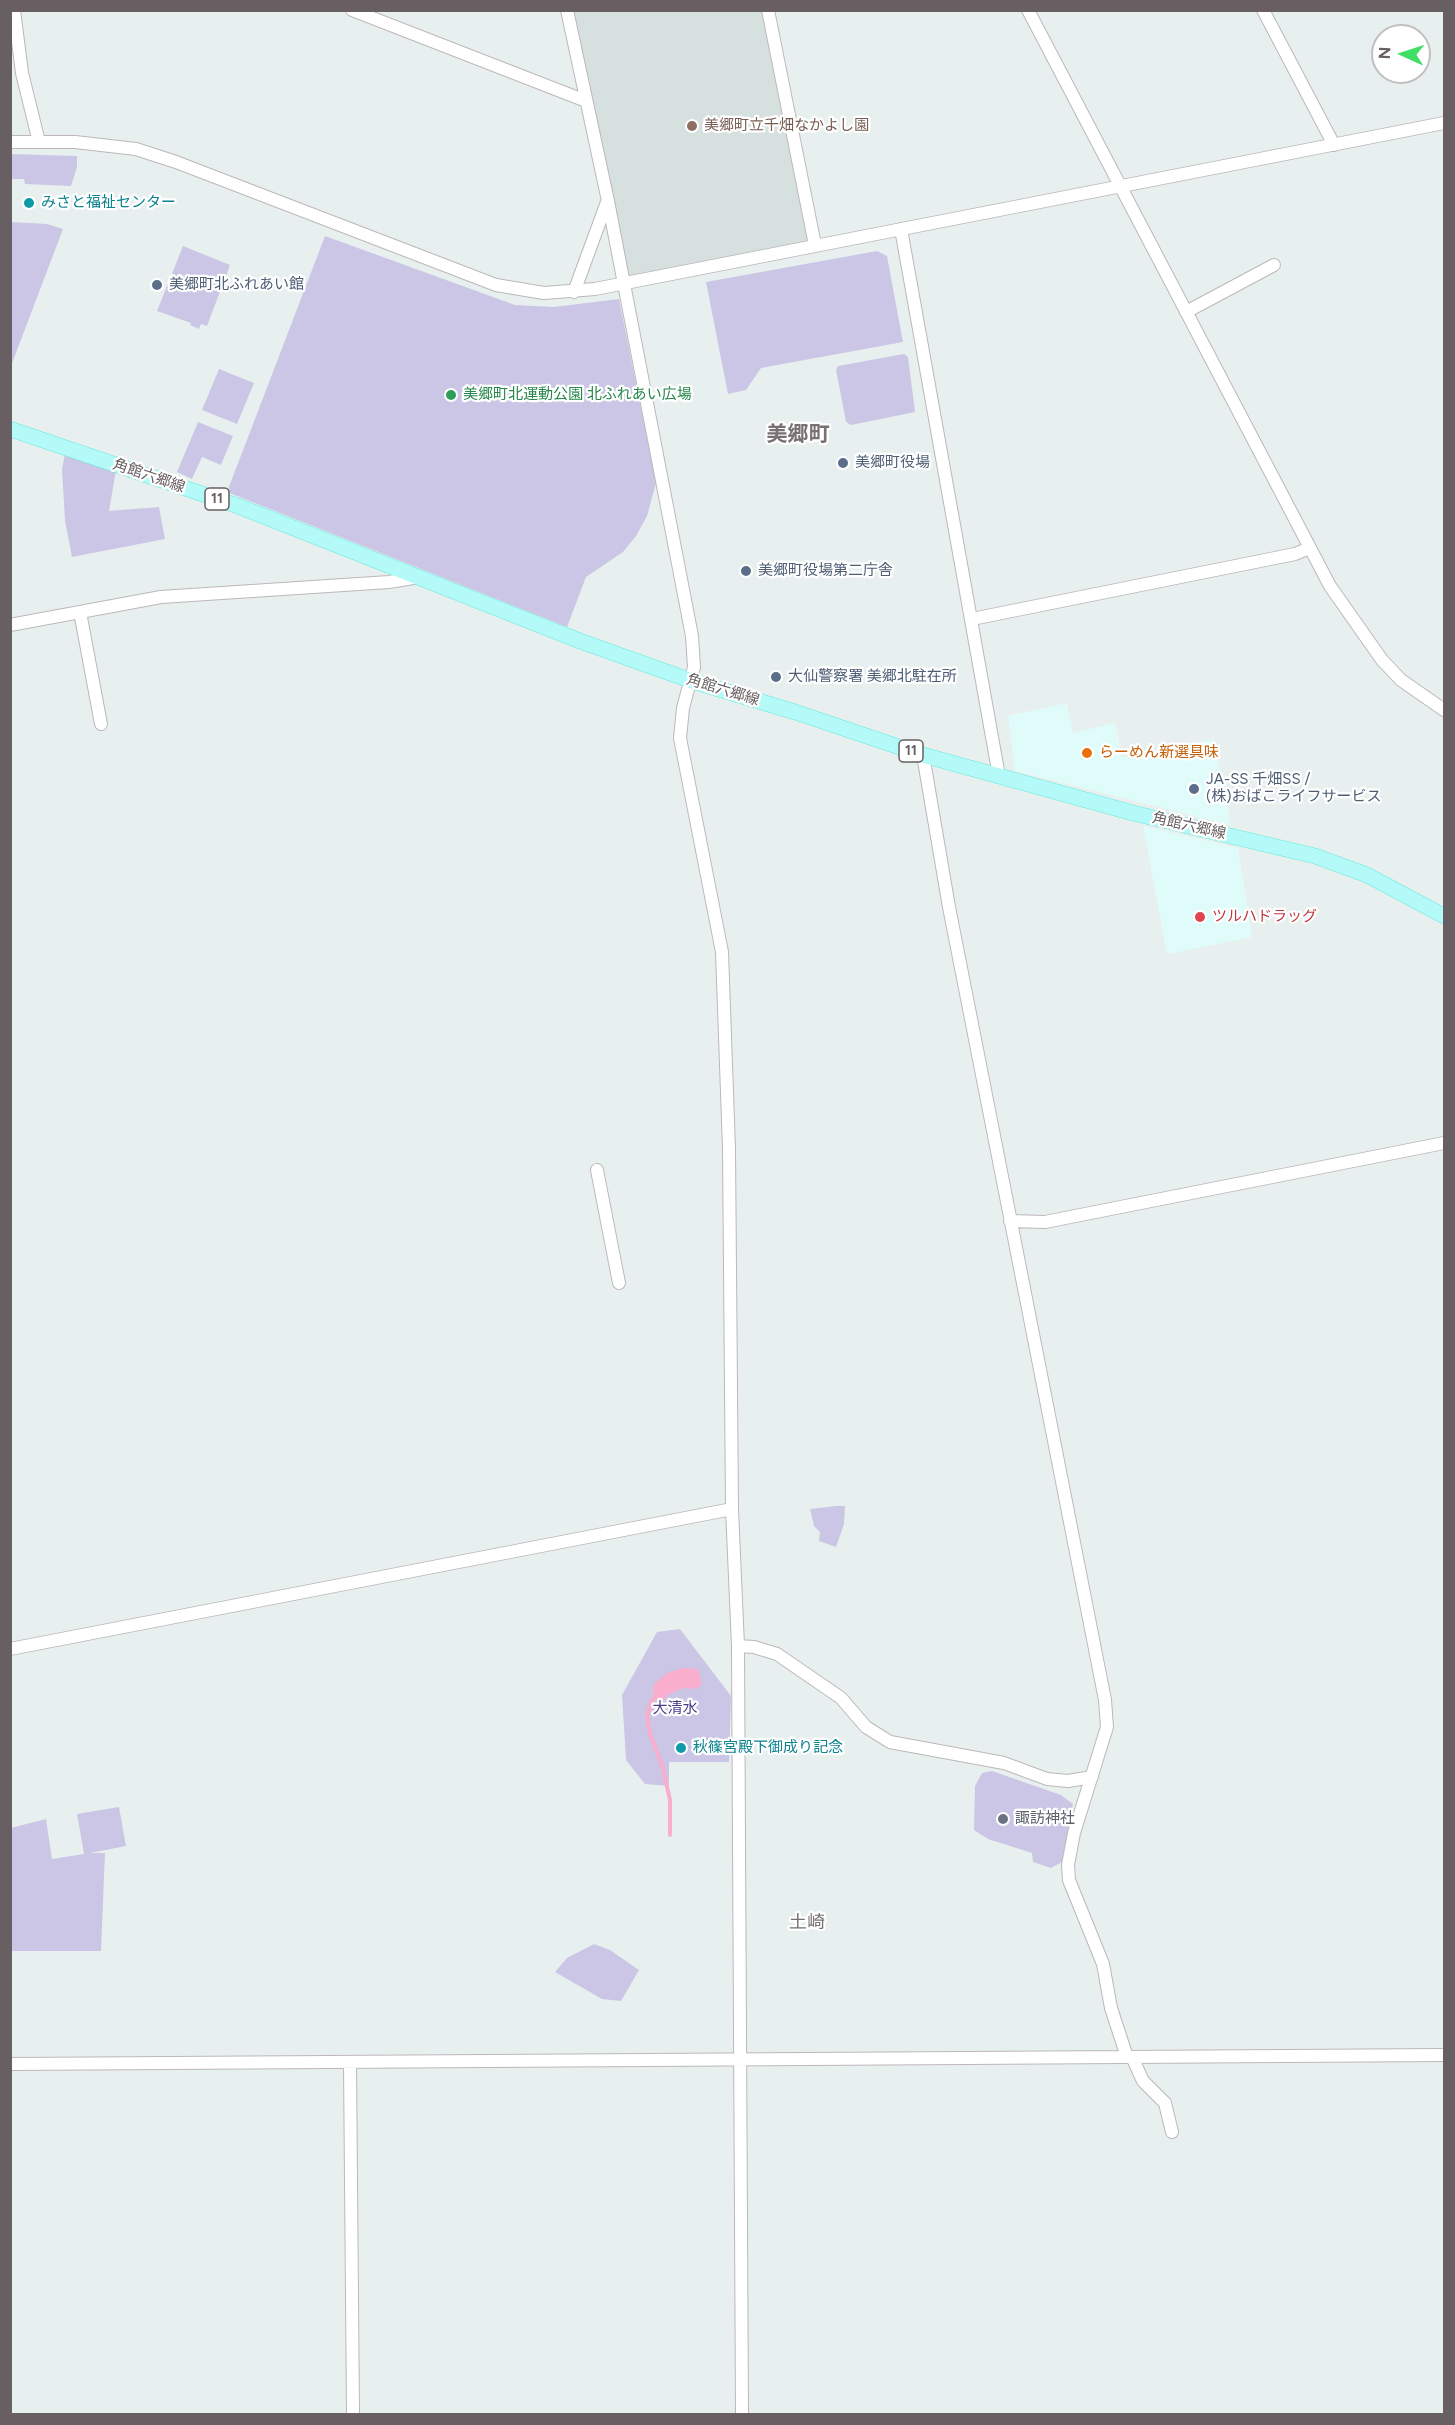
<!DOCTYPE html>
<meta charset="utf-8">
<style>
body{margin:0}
#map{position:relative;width:1455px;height:2425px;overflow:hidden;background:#e8f0ef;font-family:Figtree,sans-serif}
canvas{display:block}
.frame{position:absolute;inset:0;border:12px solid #675f61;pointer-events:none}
.north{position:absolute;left:1371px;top:24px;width:60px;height:60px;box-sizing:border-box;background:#fff;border:2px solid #c2bfc0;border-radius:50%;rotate:273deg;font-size:16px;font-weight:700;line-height:24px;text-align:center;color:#675f61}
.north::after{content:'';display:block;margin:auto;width:21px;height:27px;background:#3fde65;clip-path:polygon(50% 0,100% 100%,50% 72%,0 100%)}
</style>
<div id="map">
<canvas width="1455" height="2425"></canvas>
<div class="frame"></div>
<div class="north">N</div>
</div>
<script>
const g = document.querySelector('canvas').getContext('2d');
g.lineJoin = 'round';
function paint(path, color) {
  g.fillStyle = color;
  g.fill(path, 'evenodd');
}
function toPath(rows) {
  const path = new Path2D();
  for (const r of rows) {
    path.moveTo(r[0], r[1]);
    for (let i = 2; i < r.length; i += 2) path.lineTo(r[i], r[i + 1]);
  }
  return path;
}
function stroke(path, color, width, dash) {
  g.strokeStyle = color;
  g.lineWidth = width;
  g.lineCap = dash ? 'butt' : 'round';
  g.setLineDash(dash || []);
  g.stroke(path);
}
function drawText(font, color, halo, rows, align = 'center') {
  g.font = font + ' Figtree,"Noto Sans JP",sans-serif';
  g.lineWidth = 4.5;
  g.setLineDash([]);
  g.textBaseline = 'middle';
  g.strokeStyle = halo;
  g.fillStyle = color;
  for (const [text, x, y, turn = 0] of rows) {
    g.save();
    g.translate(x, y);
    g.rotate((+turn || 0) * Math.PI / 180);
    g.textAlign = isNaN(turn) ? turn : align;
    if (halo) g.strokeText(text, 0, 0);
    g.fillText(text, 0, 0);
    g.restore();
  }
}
paint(toPath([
 [1067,703,1073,733,1115,723,1122,758,1214,739,1231,825,1015,771,1008,716],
 [1143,826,1238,848,1252,937,1167,954]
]), '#e0fcfa');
paint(toPath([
 [574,11,766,11,810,241,625,278]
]), '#d6e0df');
paint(toPath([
 [11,154,77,156,77,167,71,186,25,184,24,179,11,179],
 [11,222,47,224,63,229,11,366],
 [325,236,515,305,554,307,619,299,656,483,647,516,636,536,623,552,586,577,567,627,227,492],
 [183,246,230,265,207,326,201,324,199,329,190,325,191,323,157,311],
 [877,251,887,256,903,342,761,368,746,390,728,394,706,282],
 [904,354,908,357,915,412,851,425,846,422,836,370,838,366],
 [219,369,254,383,237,424,202,410],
 [198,422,233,436,221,465,202,457,192,479,177,472],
 [65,454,116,470,109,511,159,507,165,539,72,557,65,521,62,469],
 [836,1506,845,1506,844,1524,836,1547,819,1541,820,1532,814,1526,810,1509],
 [680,1629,731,1696,729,1762,669,1762,669,1786,645,1784,626,1760,622,1695,657,1632],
 [992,1771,1061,1795,1073,1804,1062,1862,1051,1868,1033,1862,1032,1853,988,1839,974,1830,975,1786,982,1773],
 [119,1807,126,1846,90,1853,105,1853,101,1951,11,1951,11,1828,46,1819,52,1859,84,1854,77,1814],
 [594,1944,610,1950,639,1970,621,2001,602,1999,555,1972,567,1958]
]), '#cbc6e5');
paint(toPath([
 [683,1668,698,1669,702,1684,696,1689,683,1688,668,1695,663,1701,652,1700,654,1684,667,1673]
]), '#f9aecd');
stroke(toPath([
 [652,1700,647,1715,650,1734,662,1765,670,1800,670,1835]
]), '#f9aecd', 4);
const minor = toPath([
 [14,10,22,73,39,142],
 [352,10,586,101],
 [567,10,608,201,692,636,694,667,683,708,680,738,722,952,729,1149,732,1509,738,1646,742,2414],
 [768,10,815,245],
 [1028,10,1330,586,1382,660,1401,680,1444,710],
 [1263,10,1334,145],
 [10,142,75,142,136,149,176,162,496,285,544,293,595,289,1444,123],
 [901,229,999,776],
 [574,292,607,202],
 [1186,312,1274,265],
 [80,612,101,724],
 [972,619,1295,554,1310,548],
 [10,625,161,597,389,582,419,577],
 [923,755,949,907,1105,1700,1107,1727,1074,1833,1068,1865,1069,1880,1103,1964,1111,2008,1127,2057],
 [597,1170,619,1283],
 [1010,1221,1045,1222,1444,1143],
 [738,1646,754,1647,777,1654,841,1698,866,1727,890,1742,1004,1763,1047,1779,1068,1781,1092,1777],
 [10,1649,732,1509],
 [1132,2057,1143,2081,1165,2103,1172,2132],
 [350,2062,353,2414],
 [10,2064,1444,2055]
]);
const major = toPath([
 [10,429,238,506,580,641,692,681,795,712,923,755,1133,813,1315,856,1367,875,1444,916]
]);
stroke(minor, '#bdb7b8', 14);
stroke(major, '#68e8d8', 16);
stroke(minor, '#fff', 12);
stroke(major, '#b3faf9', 15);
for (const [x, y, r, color] of [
 [692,126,6,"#8d6e63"],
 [29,203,6,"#0f9aa8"],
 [157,285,6,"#5c6f8a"],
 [451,395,6,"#2e9e5b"],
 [843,463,6,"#5c6f8a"],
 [746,571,6,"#5c6f8a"],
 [776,677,6,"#5c6f8a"],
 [1087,753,6,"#e8710a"],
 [1194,789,6,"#5c6f8a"],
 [1200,917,6,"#e0444e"],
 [681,1748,6,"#0f9aa8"],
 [1003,1819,6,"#6b7280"]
]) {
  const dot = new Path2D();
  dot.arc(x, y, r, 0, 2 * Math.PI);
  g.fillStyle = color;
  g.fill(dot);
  stroke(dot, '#fff', 2);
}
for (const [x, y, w] of [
 [217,499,24],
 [911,751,24]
]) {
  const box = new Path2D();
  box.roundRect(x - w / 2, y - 11, w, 22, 4.5);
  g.fillStyle = '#fff';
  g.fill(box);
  stroke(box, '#675f61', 1.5);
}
drawText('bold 14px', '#675f61', null, [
 ["11",217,499],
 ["11",911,751]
]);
drawText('15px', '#785e54', '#fff', [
 ["美郷町立千畑なかよし園",704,126]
], 'left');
drawText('15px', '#0d838f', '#fff', [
 ["みさと福祉センター",41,203],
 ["秋篠宮殿下御成り記念",693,1748]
], 'left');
drawText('15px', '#4e5e75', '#fff', [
 ["美郷町北ふれあい館",169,285],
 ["美郷町役場",855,463],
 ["美郷町役場第二庁舎",758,571],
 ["大仙警察署 美郷北駐在所",788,677],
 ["JA-SS 千畑SS /",1206,780],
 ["(株)おばこライフサービス",1206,797]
], 'left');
drawText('15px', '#27864d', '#fff', [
 ["美郷町北運動公園 北ふれあい広場",463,395]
], 'left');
drawText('15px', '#675f61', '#fff', [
 ["角館六郷線",149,476,19],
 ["角館六郷線",723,690,17],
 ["角館六郷線",1189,826,13]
]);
drawText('15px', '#c56008', '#fff', [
 ["らーめん新選具味",1099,753]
], 'left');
drawText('15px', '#be3a42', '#fff', [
 ["ツルハドラッグ",1212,917]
], 'left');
drawText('15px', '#4c3d87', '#fff', [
 ["大清水",675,1709]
]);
drawText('15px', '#5b616d', '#fff', [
 ["諏訪神社",1015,1819]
], 'left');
drawText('18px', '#787073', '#fff', [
 ["土崎",807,1923]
]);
drawText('bold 21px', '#787073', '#fff', [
 ["美郷町",798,435]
]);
</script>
